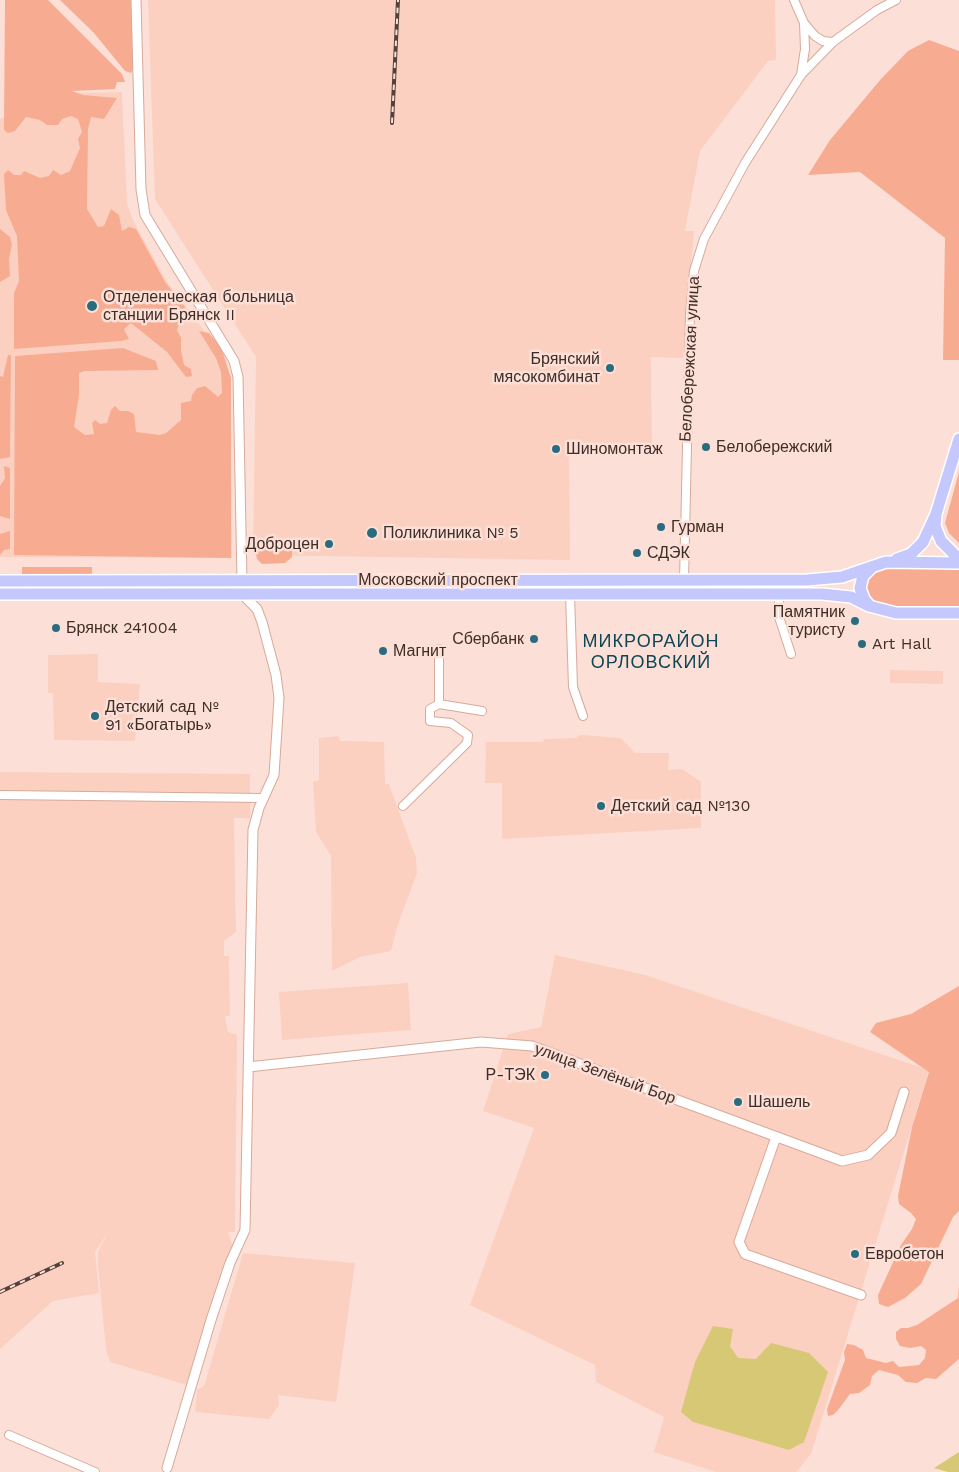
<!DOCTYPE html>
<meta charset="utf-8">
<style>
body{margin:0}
canvas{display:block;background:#fcdfd6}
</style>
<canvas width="959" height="1472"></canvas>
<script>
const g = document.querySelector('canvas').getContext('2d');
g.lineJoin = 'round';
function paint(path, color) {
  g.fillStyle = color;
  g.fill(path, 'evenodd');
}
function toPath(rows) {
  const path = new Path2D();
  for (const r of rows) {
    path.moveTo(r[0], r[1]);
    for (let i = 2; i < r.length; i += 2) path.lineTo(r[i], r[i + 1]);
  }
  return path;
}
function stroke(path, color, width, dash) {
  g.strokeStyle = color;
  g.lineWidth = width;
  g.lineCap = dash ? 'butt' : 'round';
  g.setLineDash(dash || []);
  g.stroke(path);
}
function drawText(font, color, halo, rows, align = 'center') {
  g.font = font + ' "Work Sans",sans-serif';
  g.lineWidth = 5;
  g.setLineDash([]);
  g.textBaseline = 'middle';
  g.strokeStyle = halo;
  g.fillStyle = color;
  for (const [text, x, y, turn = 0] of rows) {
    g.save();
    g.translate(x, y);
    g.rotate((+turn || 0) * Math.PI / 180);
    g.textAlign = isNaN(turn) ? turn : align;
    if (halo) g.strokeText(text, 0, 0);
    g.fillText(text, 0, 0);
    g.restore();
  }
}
paint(toPath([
 [148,0,775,0,776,60,768,61,700,151,685,231,694,231,683,358,651,357,652,448,569,448,570,560,253,555,256,357,155,199],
 [122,92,127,204,134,222,167,282,203,329,224,369,230,392,232,558,0,557,0,119,78,93],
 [98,654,98,682,140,684,135,741,54,740,53,693,48,693,48,655],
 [890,670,943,671,943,684,890,683],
 [581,735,621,738,635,753,669,753,668,770,682,769,701,782,701,828,502,839,502,783,485,783,486,742,543,742,544,739,574,738],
 [339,736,340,741,384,742,385,784,389,784,416,858,417,873,397,927,391,951,360,957,332,971,331,856,316,832,313,782,319,780,319,738],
 [0,772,250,774,250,818,234,818,236,932,224,941,224,956,229,956,230,1016,225,1016,228,1032,237,1035,235,1232,228,1232,234,1250,187,1385,110,1362,106,1350,98,1265,98,1252,108,1232,95,1252,99,1293,53,1301,0,1349],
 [555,955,645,975,929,1070,811,1454,796,1472,716,1472,654,1452,664,1417,596,1382,595,1365,470,1305,534,1128,483,1111,508,1034,541,1027],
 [408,983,411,1030,282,1040,279,992],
 [243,1253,355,1263,336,1402,278,1395,279,1405,269,1419,195,1412,197,1390,204,1386]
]), '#fbd0c1');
paint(toPath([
 [5,0,48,0,122,74,125,82,117,82,115,89,72,91,83,95,117,98,104,119,91,117,88,129,87,209,98,227,104,226,111,209,119,215,122,231,129,227,136,229,165,282,185,307,177,330,181,338,181,350,184,365,191,369,192,376,186,377,167,352,131,323,124,329,129,339,121,341,14,349,14,293,19,281,17,236,6,210,4,174,8,170,14,175,21,175,24,171,40,178,49,176,53,170,61,175,70,171,80,148,78,139,82,132,78,119,71,116,62,119,58,125,47,125,40,120,26,117,15,131,8,133,4,130],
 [60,0,133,0,134,68,131,73,125,71,94,33],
 [929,40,959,51,959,360,943,360,945,238,860,172,808,175,830,140,881,79,908,51],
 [0,229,10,237,12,245,9,259,10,276,0,282],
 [199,331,209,333,221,347,231,378,231,558,14,555,15,356,123,348,156,361,158,370,85,371,79,373,79,395,74,427,85,435,94,434,92,423,95,420,100,424,107,423,111,410,115,406,120,411,128,411,134,414,136,432,160,435,166,433,181,420,181,403,191,401,192,395,197,388,205,386,218,397,222,393,221,372,216,358],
 [8,355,11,355,10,457,0,459,0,376,3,377],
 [4,466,10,468,10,519,0,516,0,486,5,478],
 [959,472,959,543,949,533,945,523],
 [10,531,10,549,4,550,0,555,0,534],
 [255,548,292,548,292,557,285,563,262,564,257,559],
 [22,567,92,567,92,574,22,574],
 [959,568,959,606,885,607,873,602,866,591,868,579,871,574,881,569],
 [959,986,959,1211,953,1217,921,1284,905,1298,888,1307,879,1304,878,1295,901,1245,912,1229,916,1219,911,1213,899,1204,898,1196,912,1127,929,1072,870,1032,876,1023,911,1014],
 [959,1286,959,1359,936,1379,926,1378,917,1383,906,1382,898,1375,879,1370,872,1376,870,1385,859,1393,850,1394,838,1410,833,1415,828,1416,827,1409,845,1360,844,1352,847,1344,854,1345,863,1350,866,1358,886,1363,893,1361,899,1367,919,1365,925,1358,926,1350,921,1346,910,1348,900,1346,896,1339,896,1332,901,1328,908,1328,917,1325,958,1298]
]), '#f7ac92');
paint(toPath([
 [713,1326,733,1329,730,1346,738,1358,756,1359,771,1343,809,1353,828,1372,804,1442,789,1450,693,1422,681,1412,695,1362],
 [959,1452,959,1472,948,1472,934,1468]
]), '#d6c874');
const minor = toPath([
 [794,0,804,23,805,49,801,75],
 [804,23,815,36,823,41,833,42],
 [684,580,690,313,694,271,704,239,745,163,801,75,833,42,877,10,896,0],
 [570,594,573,687,583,716],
 [779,594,779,617,791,654],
 [439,649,439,704,482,711],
 [0,795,264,798],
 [403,806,467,743,468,735,451,723,430,721,430,709,439,704],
 [9,1435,95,1472]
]);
const tertiary = toPath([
 [136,0,141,189,145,215,234,361,238,377,242,580],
 [248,1067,481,1042,532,1046,842,1161,868,1155,891,1133,904,1092],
 [776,1137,739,1242,745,1254,861,1295],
 [167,1468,211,1320,230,1263,245,1230,253,830,259,808,274,775,279,698,276,675,262,622,257,609,243,595]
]);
const primary = toPath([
 [936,515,935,526,941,541,959,559],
 [897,559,911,554,923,542,936,514,959,439],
 [0,581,807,580,842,577,886,562,959,563],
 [0,594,822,594,851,597,869,606,896,613,959,613],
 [869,605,864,599,860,588,863,576,871,568]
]);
stroke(minor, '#d7aa9a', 10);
stroke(tertiary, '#d7aa9a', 11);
stroke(primary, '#fff', 14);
stroke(minor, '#fff', 8);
stroke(tertiary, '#fff', 9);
stroke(primary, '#c5c8fd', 11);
const rail = toPath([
 [392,123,398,0],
 [0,1292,62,1263]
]);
stroke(rail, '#53413a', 4);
stroke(rail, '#fcdfd6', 2, [5.5]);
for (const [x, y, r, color] of [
 [92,306,6,"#2a6c7f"],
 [610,368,5,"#2a6c7f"],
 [706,447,5,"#2a6c7f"],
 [556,449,5,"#2a6c7f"],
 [661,527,5,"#2a6c7f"],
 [372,533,6,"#2a6c7f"],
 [329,544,5,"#2a6c7f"],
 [637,553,5,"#2a6c7f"],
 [855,621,5,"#2a6c7f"],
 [56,628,5,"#2a6c7f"],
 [534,639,5,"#2a6c7f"],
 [862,644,5,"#2a6c7f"],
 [383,651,5,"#2a6c7f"],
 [95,716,5,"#2a6c7f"],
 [601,806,5,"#2a6c7f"],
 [545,1075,5,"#2a6c7f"],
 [738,1102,5,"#2a6c7f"],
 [855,1254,5,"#2a6c7f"]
]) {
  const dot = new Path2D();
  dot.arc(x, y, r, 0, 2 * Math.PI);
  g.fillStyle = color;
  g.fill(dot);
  stroke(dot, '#fcdfd6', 2);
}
drawText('16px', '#3e2d26', '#fcdfd6', [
 ["Отделенческая больница",103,297],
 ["станции Брянск II",103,315],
 ["Брянский",600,359,"right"],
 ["мясокомбинат",600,377,"right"],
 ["Белобережский",716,447],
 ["Шиномонтаж",566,449],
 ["Гурман",671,527],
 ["Поликлиника № 5",383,533],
 ["Доброцен",319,544,"right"],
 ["СДЭК",647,553],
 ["Памятник",845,612,"right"],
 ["туристу",845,630,"right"],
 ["Брянск 241004",66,628],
 ["Сбербанк",524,639,"right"],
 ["Art Hall",872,644],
 ["Магнит",393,651],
 ["Детский сад №",105,707],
 ["91 «Богатырь»",105,725],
 ["Детский сад №130",611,806],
 ["Р-ТЭК",535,1075,"right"],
 ["Шашель",748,1102],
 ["Евробетон",865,1254]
], 'left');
drawText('16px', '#3e2d26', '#fcdfd6', [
 ["Белобережская улица",690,359,-87],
 ["Московский проспект",438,580],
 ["улица Зелёный Бор",605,1074,20]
]);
g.letterSpacing = '1px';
drawText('18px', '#0f4655', '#fcdfd6', [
 ["МИКРОРАЙОН",651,642],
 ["ОРЛОВСКИЙ",651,663]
]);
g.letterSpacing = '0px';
</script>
